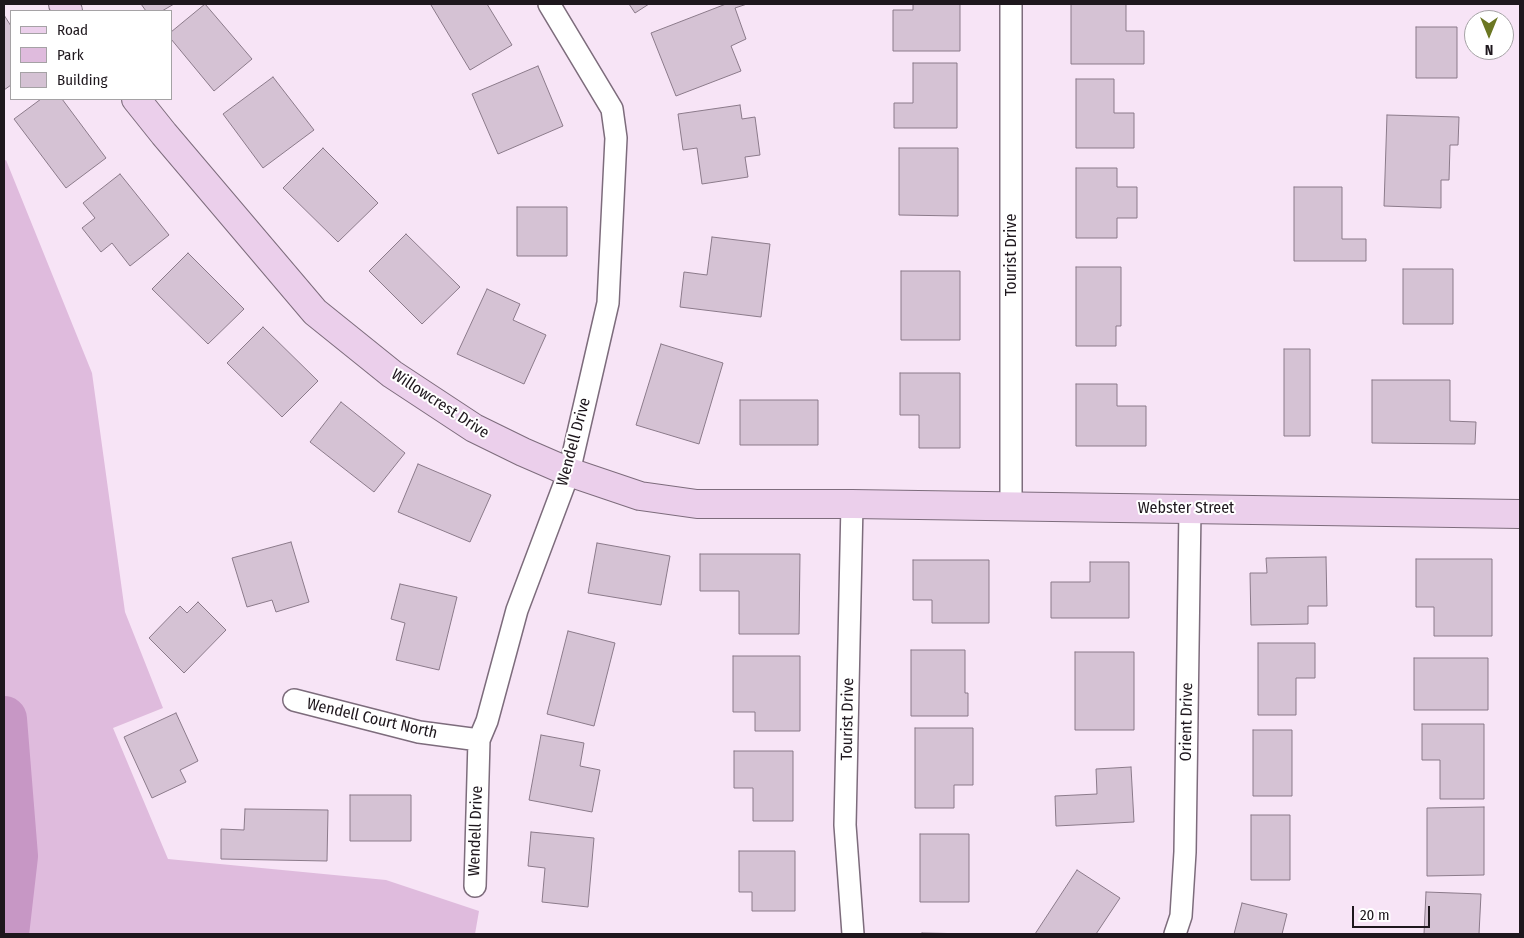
<!DOCTYPE html>
<style>
body{margin:0}
#map{position:relative;width:1524px;height:938px;overflow:hidden;background:#f7e4f6;font-family:"Fira Sans Condensed",sans-serif}
canvas{display:block}
.frame{position:absolute;inset:0;border:5px solid #1e171d;pointer-events:none}
.legend{position:absolute;left:10px;top:10px;width:162px;height:90px;box-sizing:border-box;background:#fff;border:1px solid #a5a2a5;margin:0;padding:6px 9px;list-style:none;font-size:15px;color:#1e171d}
.legend li{display:flex;align-items:center;gap:10px;height:25px}
.legend b{width:25px;border:1px solid #a5a2a5}
.north{position:absolute;left:1464px;top:10px;width:50px;height:50px;box-sizing:border-box;background:#fff;border:1px solid #a5a2a5;border-radius:50%;rotate:180deg;font-size:14px;font-weight:700;line-height:20px;text-align:center;color:#1e171d}
.north::after{content:'';display:block;margin:auto;width:18px;height:22px;background:#6b7723;clip-path:polygon(50% 0,100% 100%,50% 72%,0 100%)}
.scale{position:absolute;left:1352px;top:906px;width:78px;height:22px;box-sizing:border-box;border:2px solid #1e171d;border-top:0;padding-left:6px;font-size:15px;line-height:18px;white-space:nowrap;color:#1e171d;-webkit-text-stroke:4px #fff;paint-order:stroke}
</style>
<div id="map">
<canvas width="1524" height="938"></canvas>
<div class="frame"></div>
<ul class="legend">
<li><b style="height:6px;background:#ebcfeb"></b>Road</li>
<li><b style="height:14px;background:#dfbbdd"></b>Park</li>
<li><b style="height:14px;background:#d5c2d4"></b>Building</li>
</ul>
<div class="north">N</div>
<div class="scale">20 m</div>
</div>
<script>
const g = document.querySelector('canvas').getContext('2d');
g.lineJoin = 'round';
function paint(path, color) {
  g.fillStyle = color;
  g.fill(path, 'evenodd');
}
function toPath(rows) {
  const path = new Path2D();
  for (const r of rows) {
    path.moveTo(r[0], r[1]);
    for (let i = 2; i < r.length; i += 2) path.lineTo(r[i], r[i + 1]);
  }
  return path;
}
function stroke(path, color, width, dash) {
  g.strokeStyle = color;
  g.lineWidth = width;
  g.lineCap = dash ? 'butt' : 'round';
  g.setLineDash(dash || []);
  g.stroke(path);
}
function drawText(font, color, halo, rows, align = 'center') {
  g.font = font + ' "Fira Sans Condensed",sans-serif';
  g.lineWidth = 4;
  g.setLineDash([]);
  g.textBaseline = 'middle';
  g.strokeStyle = halo;
  g.fillStyle = color;
  for (const [text, x, y, turn = 0] of rows) {
    g.save();
    g.translate(x, y);
    g.rotate((+turn || 0) * Math.PI / 180);
    g.textAlign = isNaN(turn) ? turn : align;
    if (halo) g.strokeText(text, 0, 0);
    g.fillText(text, 0, 0);
    g.restore();
  }
}
paint(toPath([
 [6,160,92,373,125,612,163,708,113,728,168,859,386,880,479,911,475,934,4,934,4,161]
]), '#dfbbdd');
stroke(toPath([
 [4,862,15,856]
]), '#947193', 8);
stroke(toPath([
 [4,719,15,856,6,934]
]), '#c797c5', 46);
const building = toPath([
 [141,4,174,4,162,11,146,11,141,4],
 [205,4,252,59,214,91,171,39,171,32,205,4],
 [433,4,487,4,512,45,470,70,431,5,433,4],
 [629,4,649,4,635,13,629,4],
 [726,4,747,4,735,8,746,39,731,46,741,71,676,96,651,33,726,4],
 [913,4,960,4,960,51,893,51,893,10,913,10,913,4],
 [1071,4,1126,4,1126,31,1144,31,1144,64,1071,64,1071,4],
 [4,15,11,26,11,85,4,90,4,15],
 [1416,27,1457,27,1457,78,1416,78,1416,27],
 [913,63,957,63,957,128,894,128,894,103,913,103,913,63],
 [538,66,563,126,498,154,472,94,538,66],
 [273,77,314,130,263,168,223,114,273,77],
 [1076,79,1114,79,1114,113,1134,113,1134,148,1076,148,1076,79],
 [41,99,62,99,106,158,66,188,14,119,41,99],
 [740,105,742,119,755,117,760,155,745,157,748,177,702,184,697,148,683,150,678,114,740,105],
 [1387,115,1459,117,1458,145,1450,145,1449,180,1441,180,1441,208,1384,206,1387,115],
 [323,148,378,203,338,242,283,188,323,148],
 [899,148,958,148,958,216,899,215,899,148],
 [1076,168,1117,168,1117,187,1137,187,1137,218,1117,218,1117,238,1076,238,1076,168],
 [120,174,169,235,130,266,112,243,101,252,82,228,95,218,83,203,120,174],
 [1294,187,1342,187,1342,239,1366,239,1366,261,1294,261,1294,187],
 [517,207,567,207,567,256,517,256,517,207],
 [406,234,460,287,422,324,369,271,406,234],
 [712,237,770,244,761,317,680,307,684,272,707,275,712,237],
 [188,253,244,309,208,344,152,289,188,253],
 [1076,267,1121,267,1121,326,1116,326,1116,346,1076,346,1076,267],
 [1403,269,1453,269,1453,324,1403,324,1403,269],
 [901,271,960,271,960,340,901,340,901,271],
 [487,289,520,304,513,320,546,335,524,384,457,354,487,289],
 [263,327,318,381,282,417,227,363,263,327],
 [661,344,723,363,699,444,636,425,661,344],
 [1284,349,1310,349,1310,436,1284,436,1284,349],
 [900,373,960,373,960,448,919,448,919,415,900,415,900,373],
 [1372,380,1450,380,1450,421,1476,422,1475,444,1372,443,1372,380],
 [1076,384,1117,384,1117,406,1146,406,1146,446,1076,446,1076,384],
 [740,400,818,400,818,445,740,445,740,400],
 [341,402,405,453,374,492,310,442,341,402],
 [418,464,491,495,470,542,398,512,418,464],
 [291,542,309,602,276,612,272,600,247,607,232,558,291,542],
 [597,543,670,556,661,605,588,593,597,543],
 [700,554,800,554,799,634,739,634,739,591,700,591,700,554],
 [1326,557,1327,606,1308,606,1308,624,1251,625,1250,573,1267,573,1266,558,1326,557],
 [1416,559,1492,559,1492,636,1434,636,1434,607,1416,607,1416,559],
 [913,560,989,560,989,623,932,623,932,600,913,600,913,560],
 [1090,562,1129,562,1129,618,1051,618,1051,582,1090,582,1090,562],
 [400,584,457,597,439,670,396,660,405,623,391,619,400,584],
 [198,602,226,630,184,673,149,638,180,606,187,613,198,602],
 [568,631,615,643,594,726,547,714,568,631],
 [1258,643,1315,643,1315,678,1296,678,1296,715,1258,715,1258,643],
 [911,650,965,650,965,693,968,693,968,716,911,716,911,650],
 [1075,652,1134,652,1134,730,1075,730,1075,652],
 [733,656,800,656,800,731,755,731,755,712,733,712,733,656],
 [1414,658,1488,658,1488,710,1414,710,1414,658],
 [176,713,198,761,180,770,186,782,152,798,124,737,176,713],
 [1422,724,1484,724,1484,799,1440,799,1440,760,1422,760,1422,724],
 [915,728,973,728,973,785,954,785,954,808,915,808,915,728],
 [1253,730,1292,730,1292,796,1253,796,1253,730],
 [541,735,584,743,580,766,600,770,592,812,529,800,541,735],
 [734,751,793,751,793,821,753,821,753,788,734,788,734,751],
 [1131,767,1134,822,1056,826,1055,796,1097,794,1096,769,1131,767],
 [350,795,411,795,411,841,350,841,350,795],
 [1484,807,1484,875,1427,876,1427,808,1484,807],
 [245,809,328,810,327,861,221,859,221,829,244,830,245,809],
 [1251,815,1290,815,1290,880,1251,880,1251,815],
 [531,832,594,838,588,907,542,902,545,868,528,866,531,832],
 [920,834,969,834,969,902,920,902,920,834],
 [739,851,795,851,795,911,752,911,752,892,739,892,739,851],
 [1077,870,1120,898,1096,934,1035,934,1077,870],
 [1426,892,1481,894,1479,934,1424,934,1426,892],
 [1242,903,1287,914,1282,934,1234,934,1242,903],
 [922,933,973,934,922,934,922,933]
]);
paint(building, '#d5c2d4');
stroke(building, '#8b7a8a', 1);
const street = toPath([
 [852,504,845,825,853,934],
 [1011,507,1011,4],
 [294,700,419,732,479,740],
 [475,886,479,740,487,721,517,610,569,472,608,303,616,138,612,109,549,4],
 [1175,934,1181,916,1185,852,1190,509]
]);
const secondary = toPath([
 [63,4,68,11],
 [136,99,164,134,315,312,392,374,474,428,523,452,569,472,640,496,697,504,852,504,1520,514]
]);
stroke(street, '#7d6c7c', 24);
stroke(secondary, '#7d6c7c', 30);
stroke(street, '#fff', 21);
stroke(secondary, '#ebcfeb', 28);
drawText('16px', '#1e171d', '#fff', [
 ["Tourist Drive",1012,255,-90],
 ["Willowcrest Drive",440,404,33],
 ["Wendell Drive",574,442,-75],
 ["Webster Street",1186,509],
 ["Wendell Court North",372,719,13],
 ["Tourist Drive",848,719,-89],
 ["Orient Drive",1187,722,-89],
 ["Wendell Drive",476,831,-88]
]);
</script>
